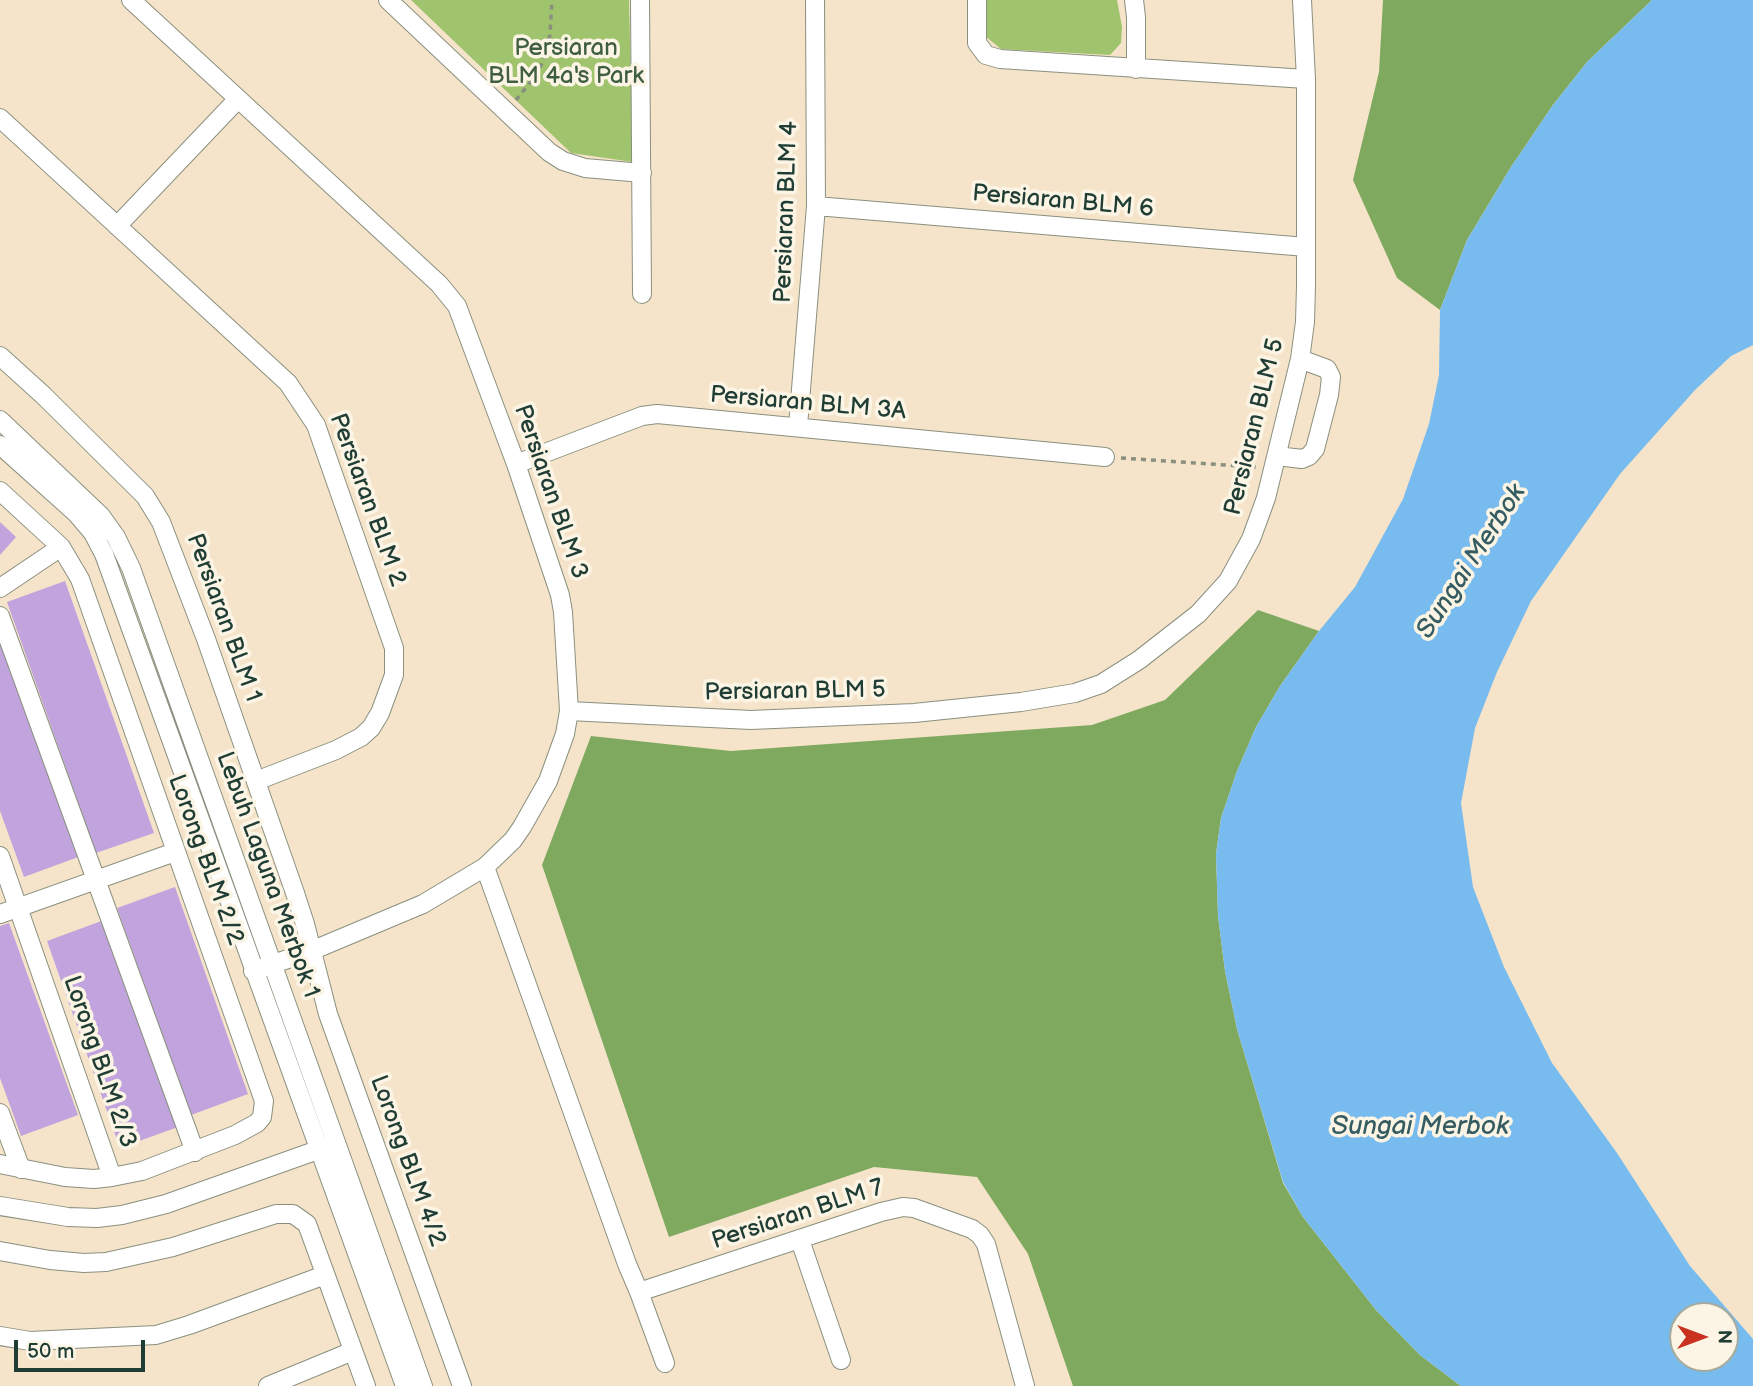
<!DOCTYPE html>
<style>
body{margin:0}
#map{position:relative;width:1753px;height:1386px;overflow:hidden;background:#f5e4ca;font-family:"Balsamiq Sans",sans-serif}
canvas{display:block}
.north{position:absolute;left:1669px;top:1302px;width:70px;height:70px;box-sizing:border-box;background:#fcf5e5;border:2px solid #a4ab9e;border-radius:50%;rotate:90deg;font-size:19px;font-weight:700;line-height:28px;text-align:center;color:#1f3d34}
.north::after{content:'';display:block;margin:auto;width:24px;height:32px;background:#c8321e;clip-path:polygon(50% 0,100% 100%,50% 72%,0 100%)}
.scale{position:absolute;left:14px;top:1340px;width:131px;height:32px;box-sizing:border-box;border:4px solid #1f3d34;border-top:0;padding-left:9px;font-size:21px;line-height:24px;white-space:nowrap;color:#1f3d34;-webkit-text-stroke:5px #fcf5e5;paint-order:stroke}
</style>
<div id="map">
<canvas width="1753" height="1386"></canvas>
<div class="north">N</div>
<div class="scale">50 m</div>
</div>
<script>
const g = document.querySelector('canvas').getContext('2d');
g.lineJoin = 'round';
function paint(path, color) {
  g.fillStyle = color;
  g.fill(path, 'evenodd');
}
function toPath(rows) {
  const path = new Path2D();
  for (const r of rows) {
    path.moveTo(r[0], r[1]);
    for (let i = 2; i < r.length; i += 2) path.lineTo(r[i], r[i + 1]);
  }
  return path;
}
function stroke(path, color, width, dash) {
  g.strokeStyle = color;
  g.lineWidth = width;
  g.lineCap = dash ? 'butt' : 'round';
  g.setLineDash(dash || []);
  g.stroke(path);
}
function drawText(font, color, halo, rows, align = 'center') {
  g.font = font + ' "Balsamiq Sans",sans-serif';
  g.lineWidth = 7;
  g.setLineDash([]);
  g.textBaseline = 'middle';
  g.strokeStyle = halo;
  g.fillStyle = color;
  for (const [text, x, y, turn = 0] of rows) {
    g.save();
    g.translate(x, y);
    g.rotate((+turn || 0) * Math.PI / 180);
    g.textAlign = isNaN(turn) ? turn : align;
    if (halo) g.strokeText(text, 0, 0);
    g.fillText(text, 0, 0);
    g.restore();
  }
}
paint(toPath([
 [411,0,629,0,633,162,571,153],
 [985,0,1117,0,1122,27,1121,43,1110,55,1001,49,985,36]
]), '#a0c36d');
paint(toPath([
 [1383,0,1652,0,1587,62,1553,105,1511,167,1467,240,1440,310,1397,278,1353,180,1379,72],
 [1258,610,1319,631,1280,686,1256,727,1237,771,1221,818,1216,854,1218,916,1225,971,1237,1029,1283,1183,1303,1217,1376,1310,1420,1355,1461,1386,1073,1386,1028,1254,977,1177,874,1167,669,1237,542,865,591,736,731,751,1092,725,1165,700]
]), '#80a960');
paint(toPath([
 [1652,0,1753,0,1753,345,1731,356,1695,390,1620,474,1531,601,1497,672,1475,728,1461,803,1473,887,1504,967,1552,1063,1617,1153,1690,1266,1753,1339,1753,1386,1461,1386,1420,1355,1376,1310,1303,1217,1283,1182,1237,1029,1225,971,1218,916,1216,854,1221,818,1237,771,1256,727,1280,686,1319,631,1355,587,1403,499,1429,424,1439,375,1440,310,1467,240,1511,167,1553,105,1587,62],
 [1683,1316,1725,1316,1725,1358,1683,1358]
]), '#78bbee');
paint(toPath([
 [0,522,16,537,0,555],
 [65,581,154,833,96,853,7,602],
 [0,631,81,856,24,877,0,811],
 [175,887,248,1094,191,1115,117,908],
 [104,920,178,1127,120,1148,47,941],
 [9,923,78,1115,21,1136,0,1078,0,926]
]), '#c1a4de');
const minor = toPath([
 [131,0,439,284,457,306,516,464,560,595,563,612,569,711,565,734,548,781,522,827,513,840,485,867,423,904,311,951,253,971],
 [388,0,549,152,563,161,585,168,642,173],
 [640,0,642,294],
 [977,0,977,43,986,55,1000,59,1306,79],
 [1134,0,1136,17,1136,69],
 [0,118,288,383,316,425,394,648,394,675,380,713,371,728,361,737,336,750,256,781],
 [816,206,1306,247],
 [117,226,238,99],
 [0,356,43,395,145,496,161,522,206,639,295,893,305,924,328,1014,462,1386],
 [0,420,101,516,116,537,131,568,423,1386],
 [798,426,816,206,815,0],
 [0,445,76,513,93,533,104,554,405,1386],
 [1277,456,1302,459,1309,456,1315,449,1329,395,1331,377,1327,369,1300,359],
 [516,464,642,416,657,414,1105,457],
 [0,491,61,547,80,579,264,1101,262,1117,257,1123,235,1135,142,1171,112,1177],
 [0,588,61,547],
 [0,616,195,1152],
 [569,711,751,720,914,713,1021,702,1075,693,1101,684,1139,660,1198,614,1228,581,1251,539,1266,498,1300,359,1305,322,1306,286,1306,79,1302,0],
 [0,856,112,1177,94,1179,65,1177,0,1164],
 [485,867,627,1264,639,1292,881,1212,903,1207,914,1208,972,1229,980,1235,986,1244,1025,1386],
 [0,914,175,852],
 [0,1113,21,1169],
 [0,1206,68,1217,97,1218,122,1215,166,1204,329,1146],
 [800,1240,841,1360],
 [0,1251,50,1260,84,1263,106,1262,173,1247,276,1214,293,1214,307,1224,366,1386],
 [639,1292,665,1363],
 [0,1336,30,1341,156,1335,189,1325,325,1275],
 [268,1386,353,1351]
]);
stroke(minor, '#8a907f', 20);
stroke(toPath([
 [516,100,533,79,544,60,550,35,552,0],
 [1121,458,1256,467]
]), '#8a907f', 3.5, [5, 5]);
stroke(minor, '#fff', 18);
drawText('24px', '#3f5e42', '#fcf5e5', [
 ["Persiaran",566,49],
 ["BLM 4a's Park",566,77]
]);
drawText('24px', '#1f3d34', '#fcf5e5', [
 ["Persiaran BLM 6",1063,202,5],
 ["Persiaran BLM 4",787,212,-88],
 ["Persiaran BLM 3A",808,404,5],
 ["Persiaran BLM 5",1255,427,-76],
 ["Persiaran BLM 3",550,492,71],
 ["Persiaran BLM 2",367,500,70],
 ["Persiaran BLM 1",223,618,70],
 ["Persiaran BLM 5",795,692,-1],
 ["Lorong BLM 2/2",205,860,70],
 ["Lebuh Laguna Merbok 1",267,875,70],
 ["Lorong BLM 2/3",99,1062,71],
 ["Lorong BLM 4/2",407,1161,70],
 ["Persiaran BLM 7",798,1215,-18]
]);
drawText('italic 26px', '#355c62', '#fcf5e5', [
 ["Sungai Merbok",1472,562,-57],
 ["Sungai Merbok",1420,1127]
]);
</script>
